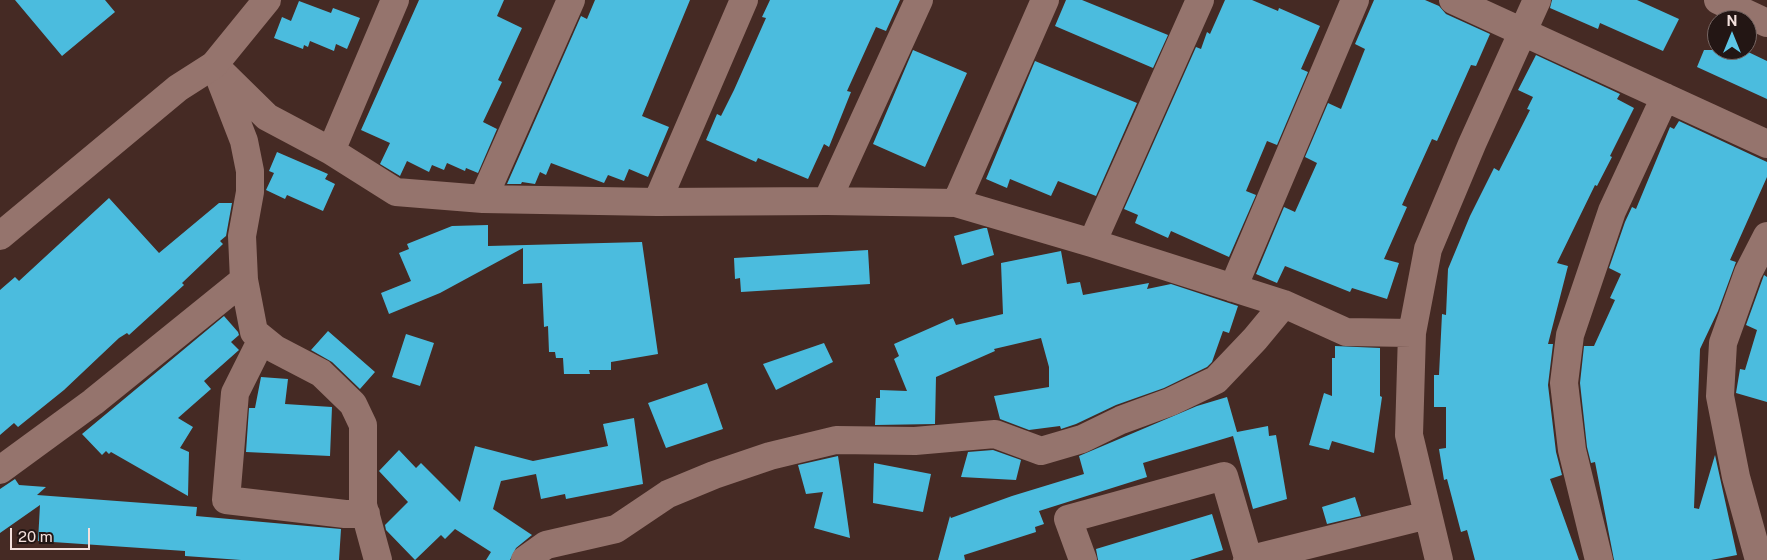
<!DOCTYPE html>
<style>
body{margin:0}
#map{position:relative;width:1767px;height:560px;overflow:hidden;background:#452a24;font-family:"Public Sans",sans-serif}
canvas{display:block}
.north{position:absolute;left:1707px;top:10px;width:50px;height:50px;box-sizing:border-box;background:#231614;border:1px solid #776764;border-radius:50%;rotate:0deg;font-size:14px;font-weight:700;line-height:20px;text-align:center;color:#f4e1dd}
.north::after{content:'';display:block;margin:auto;width:18px;height:22px;background:#5dc7e8;clip-path:polygon(50% 0,100% 100%,50% 72%,0 100%)}
.scale{position:absolute;left:10px;top:528px;width:80px;height:22px;box-sizing:border-box;border:2px solid #f4e1dd;border-top:0;padding-left:6px;font-size:15px;line-height:18px;white-space:nowrap;color:#f4e1dd;-webkit-text-stroke:4px #231614;paint-order:stroke}
</style>
<div id="map">
<canvas width="1767" height="560"></canvas>
<div class="north">N</div>
<div class="scale">20 m</div>
</div>
<script>
const g = document.querySelector('canvas').getContext('2d');
g.lineJoin = 'round';
function paint(path, color) {
  g.fillStyle = color;
  g.fill(path, 'evenodd');
}
function toPath(rows) {
  const path = new Path2D();
  for (const r of rows) {
    path.moveTo(r[0], r[1]);
    for (let i = 2; i < r.length; i += 2) path.lineTo(r[i], r[i + 1]);
  }
  return path;
}
function stroke(path, color, width, dash) {
  g.strokeStyle = color;
  g.lineWidth = width;
  g.lineCap = dash ? 'butt' : 'round';
  g.setLineDash(dash || []);
  g.stroke(path);
}
paint(toPath([
 [15,0,105,0,115,12,62,56],
 [419,0,504,0,497,16,522,28,498,80,502,82,483,122,497,129,478,173,466,168,465,171,447,163,444,170,432,165,429,172,407,161,400,176,380,164,390,143,361,130],
 [595,0,690,0,642,116,669,127,648,177,629,169,624,181,608,175,604,183,551,163,546,175,540,172,535,184,522,182,521,184,507,184,581,16,587,19],
 [770,0,900,0,886,31,876,27,847,91,851,92,829,147,824,144,808,179,758,158,756,162,706,140,717,114,721,116,734,90,766,18,762,17],
 [1066,0,1082,0,1168,35,1153,68,1055,26],
 [1225,0,1252,0,1278,11,1279,8,1320,26,1301,69,1308,72,1277,145,1267,141,1246,191,1256,195,1229,257,1171,231,1168,238,1135,223,1138,215,1124,209,1196,47,1201,49,1207,32,1210,34],
 [1374,0,1425,0,1439,6,1446,14,1490,34,1476,66,1471,65,1437,141,1432,139,1402,205,1407,207,1384,259,1399,263,1387,299,1352,288,1350,292,1285,266,1277,283,1256,274,1284,207,1295,212,1317,163,1305,157,1328,103,1341,109,1365,49,1355,44],
 [1552,0,1637,0,1679,19,1663,51,1600,23,1598,29,1550,8],
 [299,1,331,13,333,8,360,18,347,49,336,44,334,51,310,41,308,47,304,45,303,49,274,38,282,17,291,21],
 [913,50,967,73,925,167,873,144],
 [1704,50,1744,50,1767,61,1767,99,1697,67],
 [1536,55,1620,94,1617,99,1634,108,1610,156,1612,157,1597,186,1595,185,1557,263,1568,266,1548,344,1553,344,1548,385,1556,452,1562,475,1550,479,1579,560,1475,560,1467,530,1461,532,1447,479,1444,480,1439,449,1446,448,1446,407,1434,407,1434,375,1439,375,1442,314,1446,315,1448,269,1470,216,1494,168,1499,171,1530,110,1527,109,1533,97,1518,90],
 [1035,61,1137,103,1096,196,1058,181,1051,196,1010,179,1007,188,986,179],
 [1679,121,1767,162,1767,177,1730,260,1736,262,1718,311,1700,349,1694,508,1699,509,1715,455,1737,555,1711,560,1614,560,1595,462,1591,463,1587,447,1580,383,1584,346,1594,346,1615,300,1610,298,1621,274,1609,268,1625,222,1632,207,1636,209,1670,127,1674,129],
 [277,152,328,174,325,179,335,184,323,211,287,195,285,199,266,190,274,173,269,171],
 [109,198,159,253,219,203,232,203,226,236,220,241,223,244,182,283,184,285,129,335,127,333,119,338,64,390,18,427,14,423,0,435,0,290,15,277,19,281],
 [488,225,488,246,642,242,658,354,611,362,611,370,589,370,590,374,564,374,563,358,556,358,555,352,549,352,548,326,544,327,542,283,523,284,523,248,440,293,389,314,381,293,411,281,399,253,409,249,407,244,452,226],
 [984,228,987,228,994,255,962,265,954,236],
 [868,250,870,284,741,292,740,278,735,279,734,258],
 [1061,251,1067,284,1080,282,1083,295,1149,283,1147,289,1171,284,1238,306,1229,333,1223,331,1212,362,1207,367,1164,388,1116,405,1076,424,1061,429,1060,426,1029,430,1000,419,994,396,1049,387,1049,367,1041,338,994,349,995,351,936,377,935,424,875,425,876,398,880,398,880,390,907,391,894,359,899,356,894,344,953,318,956,325,1003,314,1001,263],
 [1764,275,1767,277,1767,402,1736,393,1740,369,1745,370,1757,330,1746,325],
 [224,316,238,332,239,335,231,342,239,350,204,381,211,389,178,418,193,427,180,448,189,452,188,496,111,452,109,454,106,451,102,455,82,434],
 [328,331,375,372,360,389,332,362,311,350],
 [406,334,434,343,420,386,392,377],
 [824,343,833,362,776,390,763,364],
 [1335,346,1380,348,1380,396,1382,397,1374,453,1332,441,1329,450,1309,445,1324,393,1332,396,1332,358,1335,358],
 [261,377,288,379,285,404,332,407,330,456,246,452,249,408,255,408],
 [707,383,723,429,666,448,648,403],
 [1227,397,1237,432,1268,426,1269,436,1276,435,1287,499,1253,509,1233,436,1143,463,1147,477,1039,511,1044,524,1035,527,1036,532,964,555,965,560,938,560,950,516,951,518,1012,496,1084,474,1079,456,1197,406],
 [634,418,643,484,566,499,565,494,541,499,536,474,501,481,493,509,532,535,516,548,510,560,486,560,491,552,455,529,445,539,441,535,415,560,386,530,385,525,408,502,379,471,399,450,416,468,421,463,460,502,475,446,533,461,608,446,603,424],
 [993,450,1021,460,1016,480,961,477,968,452],
 [838,456,843,489,850,538,814,528,823,492,806,494,798,465],
 [874,463,931,474,923,512,873,503],
 [15,479,19,485,46,487,37,495,197,507,196,516,341,529,339,560,241,560,185,556,185,551,38,541,40,505,0,533,0,489],
 [1355,497,1361,516,1327,524,1322,507],
 [1212,514,1223,550,1190,560,1098,560,1096,549]
]), '#4bbcde');
stroke(toPath([
 [1453,0,1767,144],
 [214,65,267,117,331,151,396,192,483,199,657,202,827,201,956,203,1092,243,1284,304,1346,332,1412,333],
 [218,74,244,141,250,171,250,192,242,236,244,280,254,332,275,349,321,373,353,404,363,425,363,505,378,560],
 [331,151,395,0],
 [483,199,571,0],
 [827,201,919,0],
 [657,202,744,0],
 [956,203,1045,0],
 [1092,243,1200,0],
 [1233,288,1355,0],
 [262,339,235,393,226,500,345,514,366,514],
 [0,470,93,402,244,280],
 [525,560,546,545,616,529,668,494,714,475,770,456,836,440,915,441,995,434,1041,451,1082,439,1121,420,1170,402,1216,380,1255,339,1284,304],
 [1083,560,1068,519,1224,476,1248,558],
 [1247,560,1428,515],
 [1439,560,1409,435,1412,333,1428,249,1472,144,1537,0],
 [1599,560,1572,450,1564,383,1570,335,1612,211,1665,97],
 [1759,560,1736,477,1720,396,1723,343,1748,273,1767,236]
]), '#95746d', 28);
stroke(toPath([
 [1718,0,1767,23],
 [0,236,178,88,214,65,267,0]
]), '#95746d', 28);
</script>
